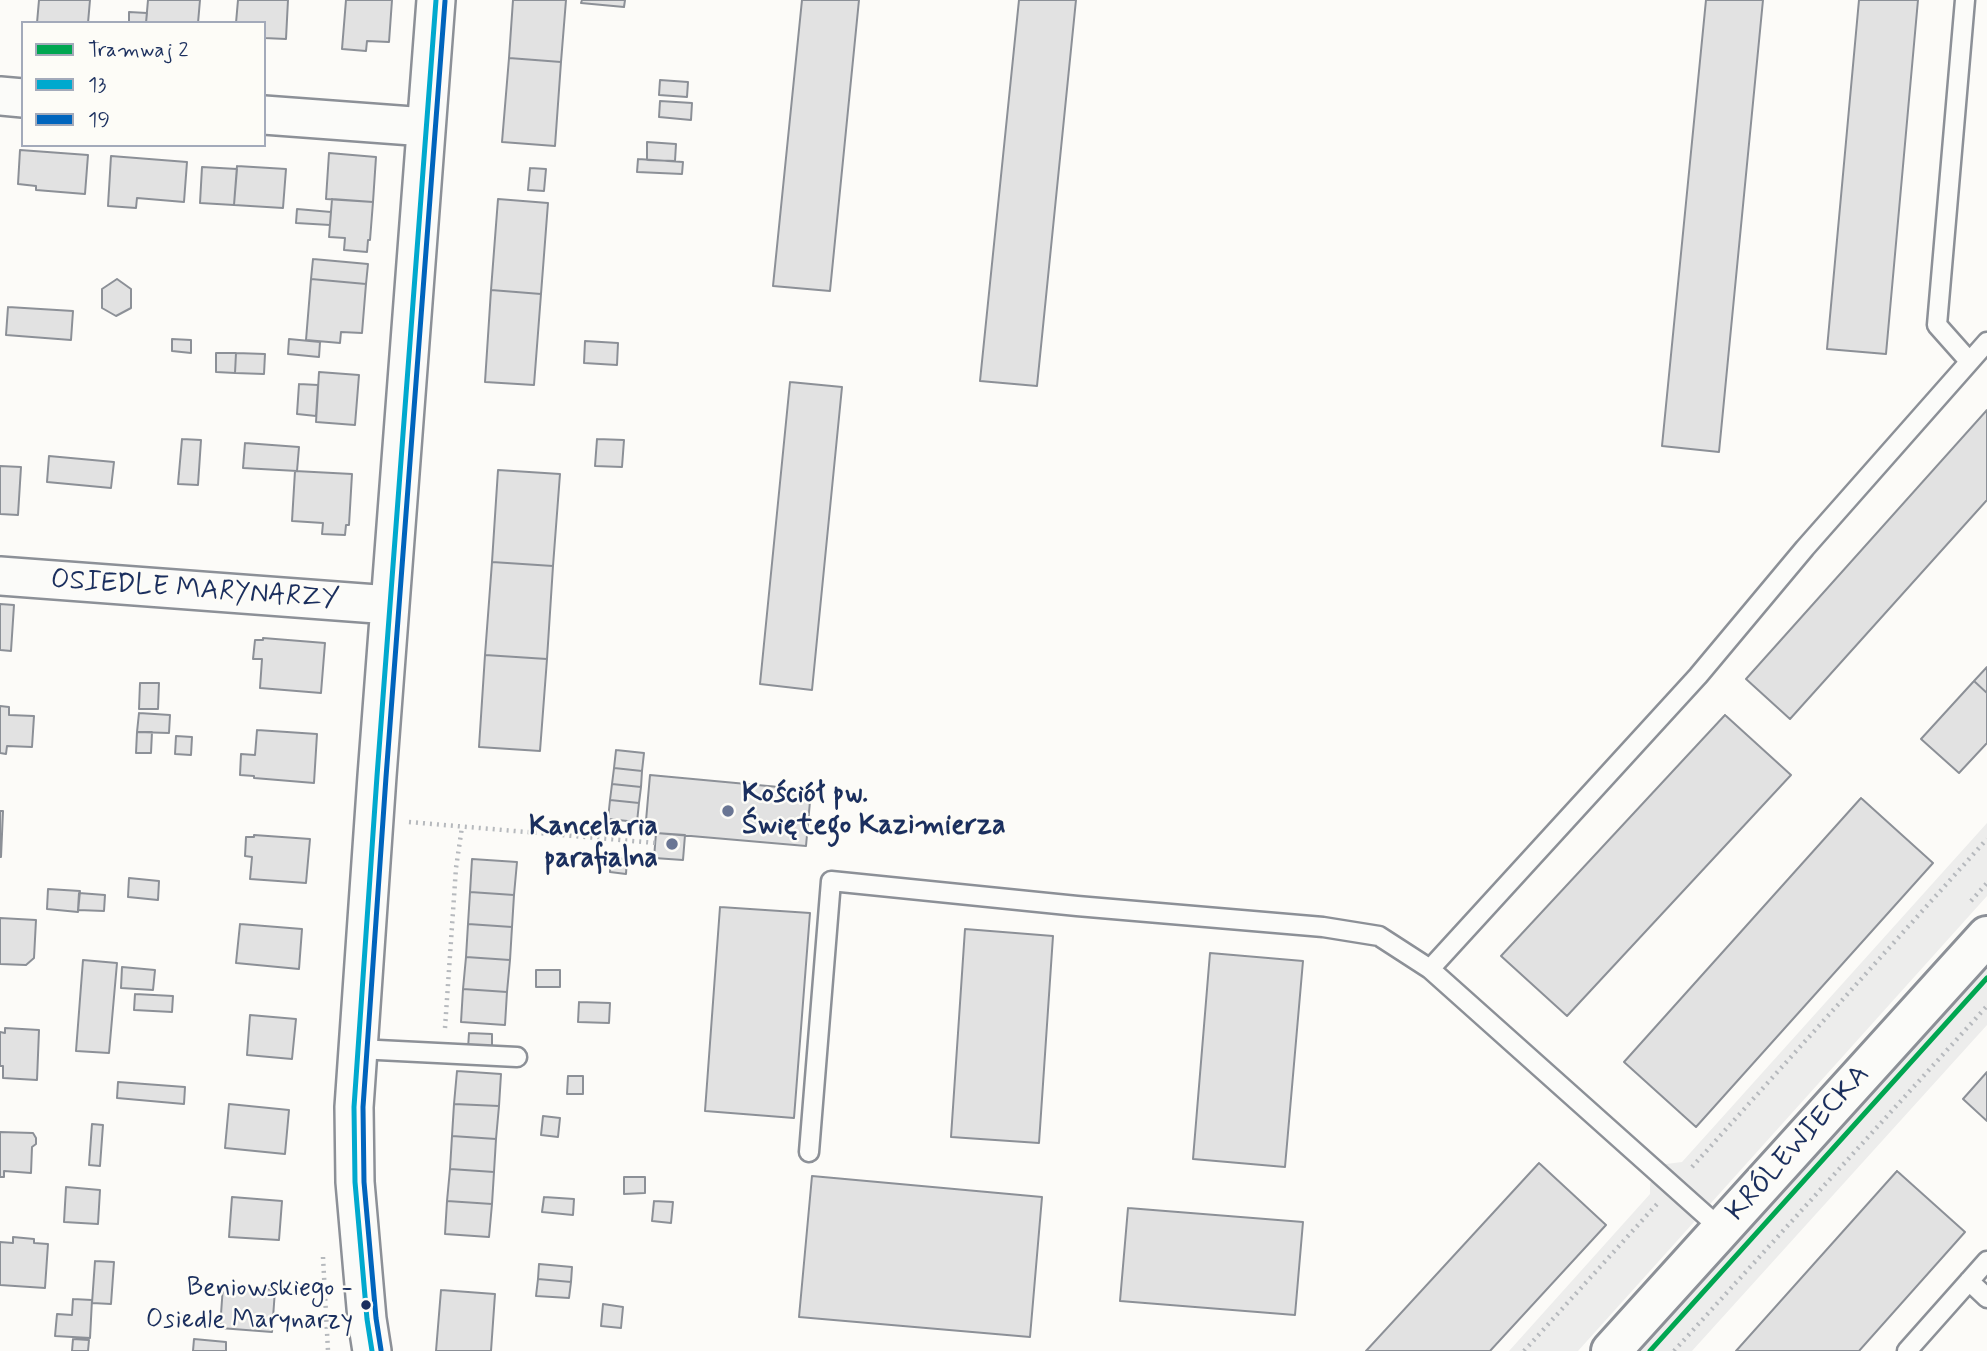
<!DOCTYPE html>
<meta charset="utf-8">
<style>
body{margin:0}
#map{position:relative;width:1987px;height:1351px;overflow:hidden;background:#fcfbf8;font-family:Mynerve,sans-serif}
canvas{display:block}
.legend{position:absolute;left:21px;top:21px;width:245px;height:126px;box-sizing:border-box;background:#fdfcf7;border:2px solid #a3aaba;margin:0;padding:9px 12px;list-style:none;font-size:21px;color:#1b2f5e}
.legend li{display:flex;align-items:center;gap:14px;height:35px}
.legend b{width:35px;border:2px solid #a3aaba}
</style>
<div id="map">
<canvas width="1987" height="1351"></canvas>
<ul class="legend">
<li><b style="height:9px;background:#00a651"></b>Tramwaj 2</li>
<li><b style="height:9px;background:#00a9ce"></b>13</li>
<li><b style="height:9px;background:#0065bd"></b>19</li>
</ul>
</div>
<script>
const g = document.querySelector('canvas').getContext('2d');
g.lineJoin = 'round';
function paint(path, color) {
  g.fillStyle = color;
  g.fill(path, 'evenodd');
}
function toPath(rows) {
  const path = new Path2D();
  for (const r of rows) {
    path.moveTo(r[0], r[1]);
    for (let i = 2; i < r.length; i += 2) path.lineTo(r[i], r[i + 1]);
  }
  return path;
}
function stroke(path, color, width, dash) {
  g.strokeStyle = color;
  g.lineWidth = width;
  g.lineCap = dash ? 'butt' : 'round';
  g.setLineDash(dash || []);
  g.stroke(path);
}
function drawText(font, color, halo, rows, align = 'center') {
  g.font = font + ' Mynerve,sans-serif';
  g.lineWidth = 5;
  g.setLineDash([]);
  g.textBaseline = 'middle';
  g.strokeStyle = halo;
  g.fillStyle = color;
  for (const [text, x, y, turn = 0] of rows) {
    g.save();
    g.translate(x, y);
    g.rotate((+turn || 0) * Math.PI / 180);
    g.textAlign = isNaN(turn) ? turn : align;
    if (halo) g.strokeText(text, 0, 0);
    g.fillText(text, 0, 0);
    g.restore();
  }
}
paint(toPath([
 [1987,823,1987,896,1578,1351,1509,1351,1650,1194,1650,1183,1666,1164,1682,1162],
 [1987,967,1987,1025,1692,1351,1639,1351]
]), '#ededec');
const building = toPath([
 [39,0,90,0,88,23,37,23,39,0],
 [148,0,200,0,198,23,146,23,148,0],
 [238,0,288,0,286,39,264,38,264,23,236,23,238,0],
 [346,0,392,0,389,42,367,41,366,51,342,49,346,0],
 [513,0,566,0,561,62,509,58,513,0],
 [582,0,625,0,624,7,581,3,582,0],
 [802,0,859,0,830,291,773,286,802,0],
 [1019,0,1076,0,1037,386,980,381,1019,0],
 [1706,0,1763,0,1719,452,1662,446,1706,0],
 [1859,0,1918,0,1886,354,1827,349,1859,0],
 [129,12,147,13,146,23,129,23,129,12],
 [509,58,561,62,555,146,502,142,509,58],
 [660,80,688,82,687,97,659,95,660,80],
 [660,101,692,103,691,120,659,117,660,101],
 [647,142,676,144,675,161,647,160,647,142],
 [20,150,88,155,85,194,36,190,36,186,18,184,20,150],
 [329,153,376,157,373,202,326,199,329,153],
 [111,156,187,162,184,202,137,198,136,208,108,206,111,156],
 [638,159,683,162,682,174,637,172,638,159],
 [237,166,286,169,283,208,234,205,237,166],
 [202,167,237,169,234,205,200,203,202,167],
 [530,168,546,169,544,191,528,190,530,168],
 [332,199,373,202,370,240,368,240,367,252,344,250,345,238,329,237,332,199],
 [498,199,548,203,541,294,491,290,498,199],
 [297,209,331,212,330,225,296,223,297,209],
 [313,259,368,264,366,284,311,279,313,259],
 [117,279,131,289,131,308,116,316,102,308,102,289,117,279],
 [311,279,366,284,362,333,341,332,340,343,306,340,311,279],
 [491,290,541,294,534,385,485,382,491,290],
 [8,307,73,311,71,340,6,335,8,307],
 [172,339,191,340,191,353,172,351,172,339],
 [289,339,320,342,319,357,288,354,289,339],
 [585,341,618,343,617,365,584,363,585,341],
 [216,353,236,353,235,373,216,372,216,353],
 [236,353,265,354,264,374,235,373,236,353],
 [319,372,359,375,355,425,316,422,319,372],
 [790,382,842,387,812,690,760,684,790,382],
 [299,384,318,385,316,416,297,414,299,384],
 [1987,410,1987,500,1790,719,1746,679,1987,410],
 [182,439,201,440,198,485,178,484,182,439],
 [597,439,624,440,622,467,595,466,597,439],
 [245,443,299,447,297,471,243,468,245,443],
 [49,456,114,462,111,488,47,482,49,456],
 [0,466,21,467,18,515,0,514,0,466],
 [498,470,560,474,553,566,492,562,498,470],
 [295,471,352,474,349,525,346,525,345,535,322,534,323,523,292,521,295,471],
 [492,562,553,566,547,659,485,655,492,562],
 [0,604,14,605,11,651,0,650,0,604],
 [263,638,325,643,321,693,260,688,262,659,253,659,255,640,263,640,263,638],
 [485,655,547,659,540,751,479,747,485,655],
 [1987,667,1987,693,1974,681,1987,667],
 [1974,681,1987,693,1987,743,1959,773,1921,739,1974,681],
 [140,683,159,683,158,709,139,709,140,683],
 [0,706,9,707,9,715,34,716,32,747,7,746,6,754,0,753,0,706],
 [139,713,170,715,169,733,137,732,139,713],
 [1725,715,1791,775,1567,1016,1501,956,1725,715],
 [257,730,317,734,314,783,254,778,254,776,240,775,241,754,255,755,257,730],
 [137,732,152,732,151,753,136,753,137,732],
 [176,736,192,737,191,755,175,754,176,736],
 [616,750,644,753,642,771,614,768,616,750],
 [614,768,642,771,641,787,612,784,614,768],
 [650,775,811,790,806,846,645,832,650,775],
 [612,784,641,787,639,803,610,800,612,784],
 [1861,798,1933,863,1696,1127,1624,1062,1861,798],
 [610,800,639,803,637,822,608,819,610,800],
 [0,811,3,811,1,857,0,857,0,811],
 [656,833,685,835,683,860,654,858,656,833],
 [254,835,310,839,306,883,250,879,252,857,245,856,246,837,254,837,254,835],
 [611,858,627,859,626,874,610,872,611,858],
 [472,859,517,862,514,895,470,892,472,859],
 [129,878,159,881,158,900,128,897,129,878],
 [48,889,80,891,78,912,47,909,48,889],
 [470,892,514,895,512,927,468,924,470,892],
 [79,893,105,895,104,911,78,910,79,893],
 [720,907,810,913,794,1118,705,1111,720,907],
 [0,918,36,920,34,958,26,965,0,964,0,918],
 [240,924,302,929,299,969,236,963,240,924],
 [468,924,512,927,510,960,466,957,468,924],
 [965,929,1053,936,1039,1143,951,1137,965,929],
 [1210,953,1303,961,1285,1167,1193,1159,1210,953],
 [466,957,510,960,507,992,463,989,466,957],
 [83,960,117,963,109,1053,76,1051,83,960],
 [122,967,155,970,153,990,121,988,122,967],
 [536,970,560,970,560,987,536,987,536,970],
 [463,989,507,992,505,1025,461,1022,463,989],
 [135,994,173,996,172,1012,134,1010,135,994],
 [579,1002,610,1003,609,1023,578,1022,579,1002],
 [250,1015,296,1019,292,1059,247,1055,250,1015],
 [5,1028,39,1030,37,1080,3,1078,3,1066,0,1066,0,1032,5,1033,5,1028],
 [469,1033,492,1034,492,1049,468,1048,469,1033],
 [457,1071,501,1074,499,1106,454,1104,457,1071],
 [1987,1072,1987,1121,1963,1099,1987,1072],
 [568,1076,583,1076,583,1094,567,1094,568,1076],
 [118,1082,185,1087,184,1104,117,1098,118,1082],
 [229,1104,289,1110,285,1154,225,1148,229,1104],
 [454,1104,499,1106,496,1139,452,1136,454,1104],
 [543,1116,560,1118,558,1137,541,1135,543,1116],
 [92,1124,103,1125,100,1166,89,1165,92,1124],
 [0,1132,33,1133,36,1138,36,1144,32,1147,31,1173,4,1171,4,1177,0,1177,0,1132],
 [452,1136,496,1139,494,1172,450,1169,452,1136],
 [1539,1163,1606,1225,1490,1351,1366,1351,1539,1163],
 [450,1169,494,1172,492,1204,447,1201,450,1169],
 [1897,1171,1965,1232,1859,1351,1736,1351,1897,1171],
 [812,1176,1042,1197,1030,1337,799,1317,812,1176],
 [624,1177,645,1177,645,1193,624,1194,624,1177],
 [66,1187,100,1190,98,1224,64,1222,66,1187],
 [232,1197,282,1201,279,1240,229,1237,232,1197],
 [544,1197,574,1199,573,1215,542,1212,544,1197],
 [447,1201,492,1204,489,1237,445,1234,447,1201],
 [654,1201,673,1202,671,1223,652,1221,654,1201],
 [1128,1208,1303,1222,1295,1315,1120,1301,1128,1208],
 [13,1237,34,1239,34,1243,48,1244,45,1288,0,1285,0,1242,13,1243,13,1237],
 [95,1261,114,1262,111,1304,92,1303,95,1261],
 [539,1264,572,1267,571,1282,538,1279,539,1264],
 [538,1279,571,1282,569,1298,536,1296,538,1279],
 [223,1286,275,1290,272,1332,220,1328,223,1286],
 [441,1290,495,1294,491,1351,436,1351,441,1290],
 [73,1299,92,1300,90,1338,55,1336,57,1314,72,1315,73,1299],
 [603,1304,623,1307,621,1328,601,1326,603,1304],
 [73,1339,89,1340,88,1351,72,1351,73,1339],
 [194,1339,226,1342,226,1351,193,1351,194,1339]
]);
paint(building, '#e2e2e2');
stroke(building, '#8c9097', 2);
const service = toPath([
 [1965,0,1937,325,1969,361],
 [358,1049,517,1057],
 [809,1152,831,881,1077,906,1323,927,1379,936,1430,969],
 [1721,1229,1430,969,1698,676,1805,548,1987,342],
 [1969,1281,1987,1298],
 [1907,1351,1987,1261]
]);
const minor = toPath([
 [0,96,23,98],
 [264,115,426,127],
 [0,576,390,605],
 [372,1351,367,1319,355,1182,354,1107,377,776,436,0]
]);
const secondary = toPath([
 [1611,1351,1987,936]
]);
stroke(service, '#8c9097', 23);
stroke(minor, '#8c9097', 42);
stroke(secondary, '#8c9097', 44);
stroke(toPath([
 [409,822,656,843],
 [1971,901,1987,883],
 [445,1028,456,868,462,827],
 [1692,1167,1987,839],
 [323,1257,328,1351],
 [1524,1351,1657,1204],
 [1674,1351,1987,1006]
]), '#b6b9bd', 4.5, [2, 5]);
stroke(service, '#fbfbf9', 18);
stroke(minor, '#fbfbf9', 37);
stroke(secondary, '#fbfbf9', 38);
stroke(toPath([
 [372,1351,367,1319,355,1182,354,1107,377,776,436,0]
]), '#00a9ce', 5);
stroke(toPath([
 [381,1350,376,1318,364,1182,363,1107,386,777,445,1]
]), '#0065bd', 5);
stroke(toPath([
 [1650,1351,1987,978]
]), '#00a651', 5);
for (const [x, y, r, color] of [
 [728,811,7,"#6a7694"],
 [672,844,7,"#6a7694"],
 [366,1305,6,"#1b2f5e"]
]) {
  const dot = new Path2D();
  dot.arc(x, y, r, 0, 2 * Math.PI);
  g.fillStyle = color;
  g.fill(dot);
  stroke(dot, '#fdfcf7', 2.5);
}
drawText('26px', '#1b2f5e', '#fdfcf7', [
 ["Beniowskiego -",353,1290],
 ["Osiedle Marynarzy",353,1322]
], 'right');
drawText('28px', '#1b2f5e', '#fdfcf7', [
 ["OSIEDLE MARYNARZY",195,591,4],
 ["KRÓLEWIECKA",1799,1144,-48]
]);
drawText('bold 28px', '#1b2f5e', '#fdfcf7', [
 ["Kościół pw.",742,795],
 ["Świętego Kazimierza",742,827],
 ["Kancelaria",658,828,"right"],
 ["parafialna",658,860,"right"]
], 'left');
</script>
